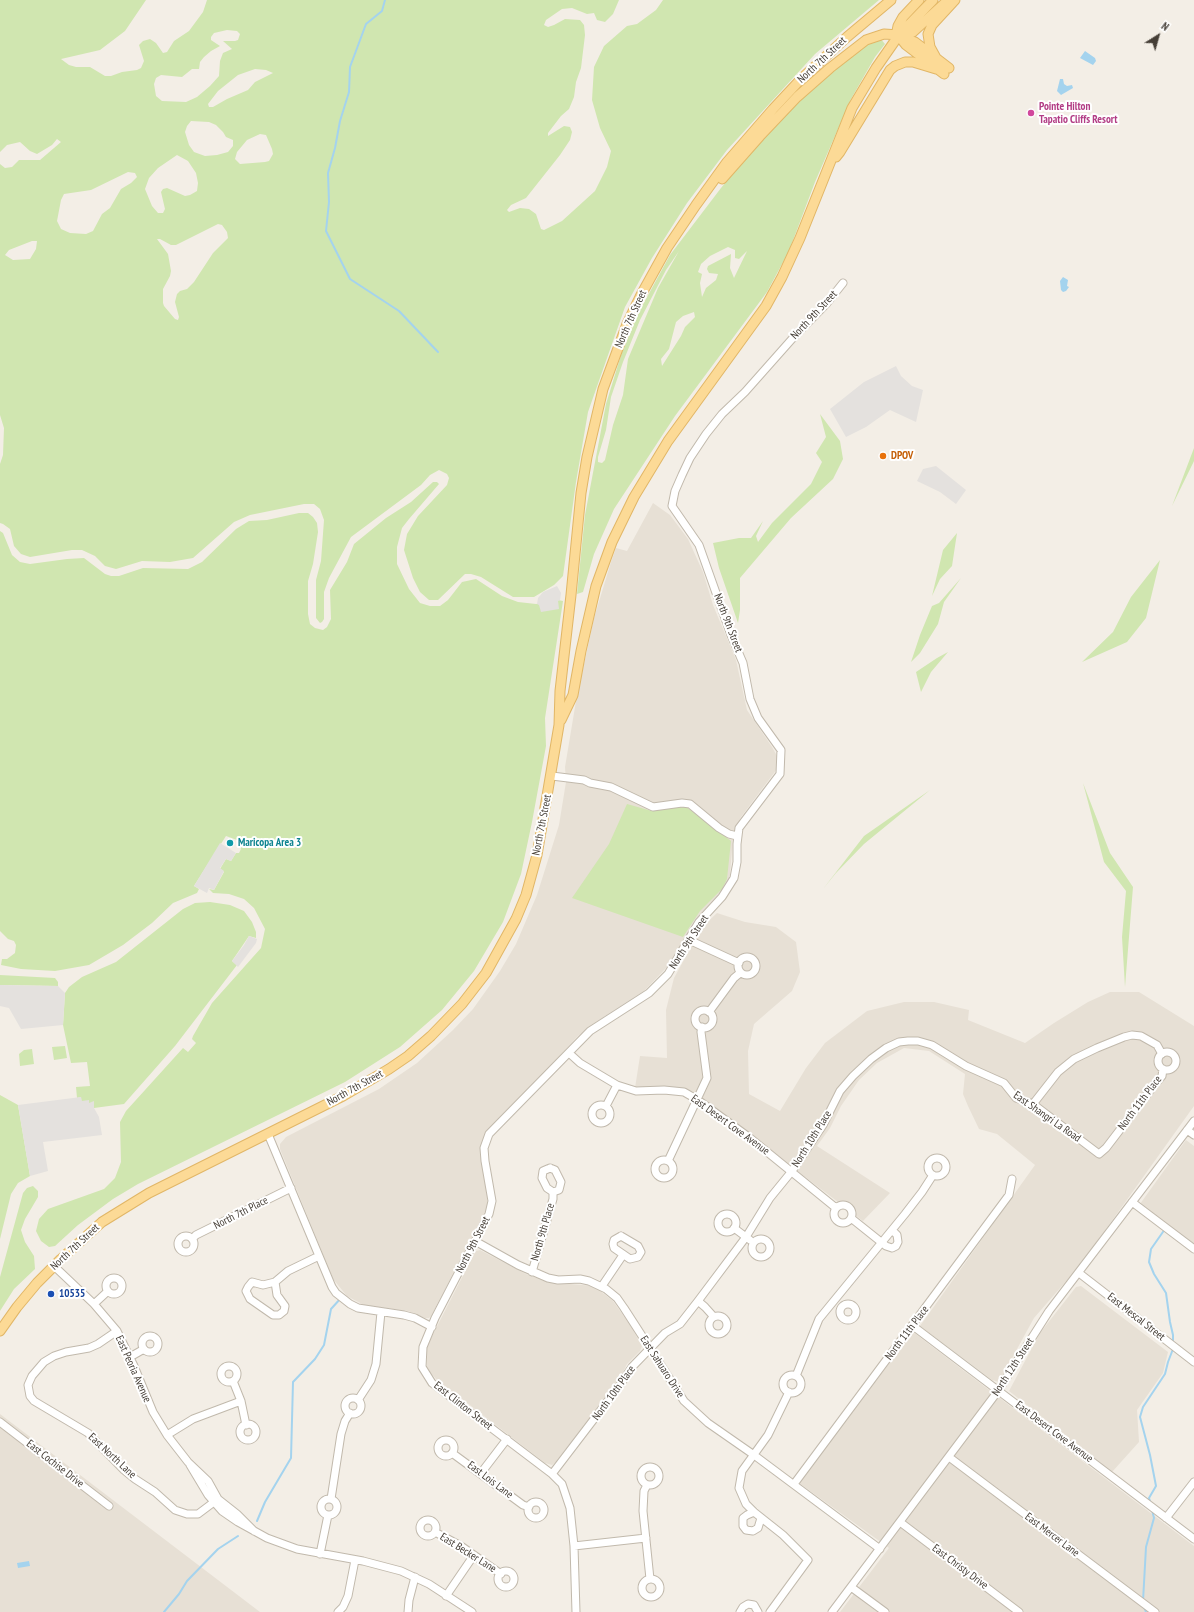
<!DOCTYPE html>
<style>
body{margin:0}
#map{position:relative;width:1194px;height:1612px;overflow:hidden;background:#f3eee6;font-family:"PT Sans Narrow",sans-serif}
canvas{display:block}
.north{position:absolute;left:1138px;top:16px;width:40px;height:40px;-webkit-text-stroke:3px #fff;paint-order:stroke;rotate:37deg;font-size:11px;font-weight:700;line-height:16px;text-align:center;color:#453e36}
.north::after{content:'';display:block;margin:auto;width:14px;height:18px;background:#453e36;clip-path:polygon(50% 0,100% 100%,50% 72%,0 100%)}
</style>
<div id="map">
<canvas width="1194" height="1612"></canvas>
<div class="north">N</div>
</div>
<script>
const g = document.querySelector('canvas').getContext('2d');
g.lineJoin = 'round';
function paint(path, color) {
  g.fillStyle = color;
  g.fill(path, 'evenodd');
}
function toPath(rows) {
  const path = new Path2D();
  for (const r of rows) {
    if (r.length === 3) {
      path.moveTo(r[0] + r[2], r[1]);
      path.arc(r[0], r[1], r[2], 0, 2 * Math.PI);
      continue;
    }
    path.moveTo(r[0], r[1]);
    for (let i = 2; i < r.length; i += 2) path.lineTo(r[i], r[i + 1]);
  }
  return path;
}
function stroke(path, color, width, dash) {
  g.strokeStyle = color;
  g.lineWidth = width;
  g.lineCap = dash ? 'butt' : 'round';
  g.setLineDash(dash || []);
  g.stroke(path);
}
function drawText(font, color, halo, rows, align = 'center') {
  g.font = font + ' "PT Sans Narrow",sans-serif';
  g.lineWidth = 4;
  g.setLineDash([]);
  g.textBaseline = 'middle';
  g.strokeStyle = halo;
  g.fillStyle = color;
  for (const [text, x, y, turn = 0] of rows) {
    g.save();
    g.translate(x, y);
    g.rotate((+turn || 0) * Math.PI / 180);
    g.textAlign = isNaN(turn) ? turn : align;
    if (halo) g.strokeText(text, 0, 0);
    g.fillText(text, 0, 0);
    g.restore();
  }
}
paint(toPath([
 [653,503,670,515,688,539,703,572,713,605,736,660,747,710,772,747,777,756,777,769,741,817,735,829,733,838,730,875,727,886,690,930,667,967,644,991,596,1022,578,1036,488,1133,481,1151,487,1195,487,1208,431,1316,429,1318,425,1318,408,1311,364,1305,347,1296,333,1279,280,1149,280,1144,286,1137,379,1089,417,1063,453,1030,473,1009,500,971,516,944,537,895,559,825,566,782,565,767,576,701,594,618,611,562,616,548,627,551],
 [717,913,745,922,776,927,796,942,800,972,792,991,754,1024,748,1051,749,1094,780,1111,806,1068,825,1043,867,1011,904,1002,934,1002,969,1010,968,1020,1025,1043,1054,1023,1088,1002,1110,992,1139,992,1194,1026,1194,1106,1081,1264,1034,1318,999,1382,992,1380,920,1326,1035,1165,997,1134,979,1129,968,1106,963,1094,965,1074,929,1051,904,1048,877,1063,859,1080,841,1106,830,1128,817,1146,890,1193,863,1221,692,1091,635,1088,640,1056,667,1058,666,1010,674,978,702,927],
 [1186,1140,1194,1146,1194,1244,1140,1204],
 [480,1250,526,1274,547,1282,594,1286,613,1301,630,1325,642,1346,640,1351,627,1364,620,1378,556,1462,552,1465,545,1463,436,1379,430,1372,427,1366,426,1352,428,1344,474,1254,476,1251],
 [1081,1286,1168,1352,1163,1373,1137,1410,1139,1442,1112,1472,1009,1391,1040,1333,1076,1287],
 [913,1332,1194,1546,1194,1612,840,1612,889,1548,799,1483],
 [0,1414,260,1612,0,1612]
]), '#e7e0d5');
paint(toPath([
 [0,0,146,0,125,31,100,50,61,59,69,65,76,67,90,67,105,76,111,76,122,72,137,70,141,68,144,61,139,45,143,41,150,39,156,43,163,53,167,52,174,41,189,31,203,12,207,0,619,0,613,14,605,22,597,20,594,13,587,14,572,8,562,9,546,20,544,25,548,27,554,25,565,19,580,20,584,25,585,35,581,68,576,82,574,97,569,109,561,116,548,133,548,136,564,126,570,127,572,132,570,140,560,155,526,198,511,205,507,210,509,212,520,208,529,209,536,214,541,229,544,230,562,221,595,191,607,167,611,151,600,128,592,100,594,67,604,46,627,26,637,24,656,10,663,0,879,0,815,54,727,150,687,203,652,258,625,307,588,412,576,482,563,576,554,585,534,597,513,597,481,577,471,574,465,574,438,600,429,600,420,592,413,578,404,550,407,534,418,516,447,485,449,478,447,474,439,470,430,475,421,485,351,537,329,578,324,592,324,619,322,622,320,623,316,618,316,580,321,561,324,520,320,509,314,504,304,504,250,515,234,522,193,558,170,562,142,561,116,569,105,566,95,556,82,550,72,550,30,557,21,554,14,546,10,529,3,524,0,523,0,464,3,455,4,428,0,415,0,164,5,168,12,167,19,160,40,160,61,142,57,139,52,145,37,154,30,151,20,142,7,145,0,152],
 [227,30,237,31,240,34,238,40,235,41,223,41,232,49,223,53,220,61,219,76,210,86,197,97,186,102,162,101,156,96,154,84,156,78,161,75,182,77,192,69,199,69,200,62,204,57,211,51,220,46,211,40,211,37,214,33],
 [255,69,266,70,273,73,255,82,248,90,227,99,213,107,209,107,208,104,218,91,238,75],
 [191,121,209,122,216,125,223,132,226,137,233,140,233,146,228,152,217,155,205,156,194,152,189,145,185,132,187,126],
 [260,134,266,135,272,149,273,154,269,161,265,162,240,164,235,159,237,152,247,140],
 [177,155,188,161,196,173,198,183,197,191,190,195,185,196,167,188,163,189,161,192,165,209,163,213,158,213,152,206,145,189,149,178,158,168],
 [128,172,135,173,137,177,131,183,121,189,110,208,102,214,93,231,86,234,70,233,61,229,57,221,61,200,64,194,91,190],
 [218,224,222,225,227,232,228,238,213,253,194,282,187,289,180,291,177,294,175,302,179,317,178,320,175,319,164,306,163,303,163,289,170,276,171,271,168,254,157,239,160,239,171,245,176,245],
 [32,241,37,241,36,249,30,259,13,260,5,255,9,250],
 [879,37,885,44,875,57,851,99,815,182,789,251,767,292,675,416,614,509,594,554,583,592,577,594,585,515,606,404,622,352,640,310,670,255,721,188,769,130,811,88,861,46],
 [728,247,735,250,735,258,739,259,747,251,734,278,730,268,731,254,708,266,707,269,709,273,718,274,716,280,706,288,702,297,700,283,702,274,698,272,701,264,710,256],
 [679,251,658,288,628,359,623,395,613,425,605,460,602,463,598,462,598,457,606,430,611,397,623,362,640,320,666,270],
 [694,312,695,317,685,327,681,336,662,366,661,359,669,349,676,322,683,316],
 [820,414,840,441,843,459,833,479,791,518,740,578,740,610,738,623,719,568,713,543,739,538,751,538,763,521,756,536,758,542,772,523,811,484,822,462,816,453,826,437],
 [1194,448,1194,461,1172,506],
 [433,482,437,482,439,484,409,519,402,528,397,547,397,564,409,589,420,603,430,606,440,606,448,600,462,582,476,579,502,596,518,602,536,604,558,600,563,601,545,718,546,746,532,822,521,874,503,922,474,971,442,1010,400,1047,345,1082,138,1184,113,1199,78,1225,55,1246,49,1247,41,1241,36,1231,39,1219,48,1209,104,1189,115,1178,121,1162,120,1122,126,1111,183,1048,188,1052,196,1043,192,1039,193,1036,212,1003,261,948,265,929,254,908,244,899,229,894,213,893,209,889,214,890,224,872,220,869,226,859,231,861,236,853,239,853,241,849,237,840,226,836,194,886,199,889,197,893,173,903,152,923,123,945,89,965,55,971,21,969,1,965,2,959,7,959,15,953,16,945,14,941,8,939,0,931,0,531,3,533,12,555,20,562,30,564,67,559,84,558,105,574,111,576,119,576,143,568,188,569,202,562,236,529,249,521,267,520,299,513,308,513,313,517,317,523,318,532,313,564,308,581,308,614,310,624,315,628,323,630,327,627,331,619,330,590,347,562,354,544,386,518,411,502],
 [957,533,952,566,940,579,932,596,943,550],
 [1160,560,1146,618,1127,642,1082,662,1113,632,1131,597],
 [961,578,944,602,938,624,920,653,911,662,920,635,932,606,939,603],
 [948,652,931,672,921,692,916,672,937,658],
 [1083,783,1110,853,1133,887,1125,987,1122,937,1126,891,1104,862],
 [930,790,864,844,836,873,823,889,864,836],
 [627,804,652,811,685,806,731,841,727,879,722,889,700,911,683,937,572,898,609,844],
 [210,902,230,905,244,911,252,922,256,932,256,938,249,936,232,961,237,965,175,1046,124,1104,94,1108,89,1103,81,1101,81,1097,77,1098,76,1087,90,1086,87,1062,71,1063,63,1025,65,993,69,987,82,977,116,962,183,909,195,903],
 [0,975,55,978,58,982,58,986,0,985],
 [65,1046,67,1058,54,1060,52,1047],
 [32,1049,34,1064,20,1066,19,1054,24,1050],
 [0,1095,18,1105,30,1176,18,1183,11,1194,0,1239],
 [33,1186,38,1191,38,1197,25,1219,21,1230,25,1242,34,1256,35,1269,14,1289,0,1311,0,1277,23,1193,27,1188]
]), '#d0e6b0');
paint(toPath([
 [896,366,901,376,912,386,923,390,916,422,890,410,866,427,846,437,830,409,864,382],
 [936,466,966,490,956,504,940,492,917,481,923,469],
 [557,586,561,593,560,600,558,601,559,609,541,612,539,605,537,604,538,598,543,592],
 [220,843,236,853,231,861,226,859,220,868,224,871,214,890,209,888,207,893,194,886],
 [249,936,257,939,256,943,238,967,232,961,244,945],
 [0,985,58,986,65,993,63,1025,21,1029,9,1008,0,1006],
 [81,1097,82,1101,89,1100,89,1103,94,1101,94,1108,99,1117,102,1135,43,1142,48,1171,30,1176,18,1105]
]), '#e4e1de');
paint(toPath([
 [1085,51,1095,58,1096,61,1093,65,1080,58],
 [1060,79,1063,79,1064,84,1067,86,1072,85,1073,88,1061,95,1057,91],
 [1063,277,1068,280,1067,286,1069,287,1066,291,1063,292,1061,290,1060,281],
 [29,1561,30,1566,18,1568,17,1563]
]), '#a4d3ee');
stroke(toPath([
 [385,0,382,11,366,24,350,67,349,92,340,121,335,148,328,173,329,202,326,231,350,279,399,311,438,352],
 [1165,1229,1151,1249,1149,1262,1154,1274,1166,1293,1170,1322,1173,1335,1173,1342],
 [1151,1504,1149,1498,1156,1486,1150,1455,1140,1417,1143,1407,1165,1374,1168,1362,1173,1349],
 [257,1521,265,1502,291,1458,293,1382,315,1359,324,1345,331,1309,341,1298],
 [1143,1601,1146,1547,1154,1518,1152,1510],
 [1144,1607,1146,1612],
 [164,1612,179,1594,187,1581,218,1549,238,1536]
]), '#a4d3ee', 2);
const minor = toPath([
 [552,776,584,780,590,783,611,787,653,807,682,803,690,804,719,828,729,834,737,836],
 [689,940,739,963],
 [747,966,9],
 [704,1019,9],
 [709,1012,734,978,740,973],
 [1167,1061,9],
 [569,1053,580,1063,617,1085,636,1091,664,1090,684,1092,698,1100,750,1138,836,1208],
 [1033,1104,1058,1072,1074,1059,1097,1048,1124,1037,1132,1035,1141,1036,1157,1045,1162,1054],
 [601,1114,9],
 [606,1106,617,1085],
 [1187,1130,1194,1135],
 [268,1134,332,1287,336,1293,350,1304,358,1308,404,1315,415,1318,432,1327],
 [937,1167,9],
 [664,1169,9],
 [668,1161,707,1078,701,1032,702,1027],
 [550,1168,555,1170,561,1182,559,1190,553,1192,547,1188,542,1178,543,1171,550,1168],
 [1132,1202,1194,1249],
 [843,1214,9],
 [727,1223,9],
 [851,1218,886,1246,892,1248,896,1246,898,1242,897,1235,892,1230],
 [734,1228,750,1240],
 [621,1236,638,1246,641,1252,638,1257,630,1259,614,1248,613,1244,614,1240,621,1236],
 [186,1244,8],
 [761,1248,9],
 [192,1239,196,1235,291,1188],
 [475,1241,518,1265,548,1278,558,1280,580,1279,589,1281,606,1289,617,1298,624,1308,684,1401,708,1423,754,1455,880,1549],
 [54,1266,94,1304,117,1331,134,1366,153,1412,167,1435,188,1462,208,1481,218,1499,237,1514,254,1531],
 [532,1272,553,1199,553,1192],
 [1079,1273,1194,1362],
 [114,1286,8],
 [275,1282,277,1295,285,1306,284,1311,279,1315,273,1315,250,1299,246,1291,248,1287,252,1282,263,1285,275,1282,288,1271,319,1256],
 [602,1286,623,1255],
 [698,1301,705,1307,714,1317],
 [94,1304,108,1291],
 [848,1312,8],
 [718,1325,9],
 [913,1326,1194,1539],
 [117,1331,98,1344,89,1348,66,1352,54,1356,44,1362,32,1376,28,1385,30,1396,34,1401,88,1433,124,1470,135,1479,155,1492,175,1510,187,1514,198,1514,218,1499],
 [150,1344,8],
 [130,1357,144,1349],
 [229,1374,8],
 [792,1384,9],
 [796,1376,819,1319,905,1214,922,1192,933,1175],
 [233,1381,241,1401,246,1425],
 [353,1406,8],
 [358,1400,371,1380,376,1364,381,1312],
 [0,1422,109,1506],
 [248,1432,8],
 [167,1435,193,1419,241,1401],
 [446,1448,8],
 [452,1453,523,1505,529,1507],
 [949,1457,1155,1612],
 [190,1465,208,1495,222,1511,238,1522,267,1538,297,1549,363,1561,401,1571,429,1584,472,1612],
 [650,1476,9],
 [481,1473,507,1439],
 [552,1474,620,1385,632,1367,665,1333,680,1324,698,1301,746,1237,770,1198,792,1171,823,1125,840,1091,853,1076,871,1059,886,1048,899,1042,908,1041,918,1041,932,1045,966,1066,1004,1083,1016,1098,1033,1104,1099,1154,1106,1148,1155,1084,1162,1076,1163,1069],
 [794,1484,1009,1195,1012,1179],
 [647,1485,644,1491,643,1511,650,1579],
 [331,1499,341,1434,345,1421,350,1413],
 [329,1507,8],
 [536,1510,8],
 [754,1512,747,1515,743,1518,743,1526,746,1530,753,1531,758,1528,761,1518],
 [1166,1518,1194,1482],
 [428,1528,8],
 [900,1522,1019,1612],
 [435,1532,461,1546,501,1574],
 [574,1546,646,1538],
 [320,1554,328,1515],
 [506,1579,8],
 [651,1588,9],
 [851,1587,885,1612],
 [446,1596,474,1555],
 [338,1612,343,1607,348,1596,355,1560],
 [408,1612,409,1600,415,1577],
 [576,1612,574,1546,570,1508,562,1484,552,1474,432,1383,422,1367,423,1347,435,1318,489,1214,492,1201,485,1161,484,1148,489,1134,590,1031,649,993,668,974,699,922,722,897,734,878,737,862,737,844,739,828,780,774,781,750,758,718,750,699,743,663,731,635,699,545,672,506,675,491,682,475,690,458,706,434,722,414,745,392,792,339,827,303,843,283],
 [740,1612,743,1607,748,1604,754,1605,758,1612],
 [770,1612,808,1560,783,1535,754,1512,746,1504,739,1488,742,1471,768,1435,789,1392],
 [832,1612,998,1391,1049,1311,1194,1121]
]);
const major = toPath([
 [919,0,903,17,898,26,897,31,902,40,906,45,944,74],
 [901,35,913,32,946,2],
 [949,68,936,58,930,47,928,34,932,25,955,0],
 [836,157,840,152,890,70,895,66,905,62,913,62,936,69],
 [722,179,760,136,797,97,830,68,866,40,884,34,899,35,915,42,936,58],
 [561,720,573,695,581,651,596,586,612,542,634,497,668,441,766,306,782,277,800,238,852,108,876,68,899,35,933,0],
 [0,1331,17,1307,37,1283,61,1259,102,1222,149,1193,343,1096,389,1069,408,1056,431,1036,462,1004,486,973,516,919,526,895,537,855,559,725,560,691,571,595,581,493,587,457,603,389,627,324,641,295,667,248,696,205,727,162,773,109,801,79,847,37,891,0]
]);
stroke(minor, '#c1b9ac', 9);
stroke(major, '#e1b666', 11);
stroke(minor, '#fff', 7);
stroke(major, '#fcda96', 9);
for (const [x, y, r, color] of [
 [1031,113,4,"#d1479c"],
 [883,456,4,"#e8710a"],
 [230,843,4,"#0f9aa8"],
 [51,1294,4,"#1a4fb4"]
]) {
  const dot = new Path2D();
  dot.arc(x, y, r, 0, 2 * Math.PI);
  g.fillStyle = color;
  g.fill(dot);
  stroke(dot, '#fff', 1.5);
}
drawText('11px', '#453e36', '#fff', [
 ["North 7th Street",822,60,-43],
 ["North 9th Street",814,315,-47],
 ["North 7th Street",631,319,-66],
 ["North 9th Street",728,623,69],
 ["North 7th Street",542,825,-79],
 ["North 9th Street",689,942,-57],
 ["North 7th Street",355,1088,-29],
 ["North 11th Place",1140,1103,-53],
 ["East Shangri La Road",1047,1117,35],
 ["East Desert Cove Avenue",730,1125,36],
 ["North 10th Place",812,1139,-58],
 ["North 7th Place",241,1213,-27],
 ["North 9th Place",543,1232,-74],
 ["North 9th Street",473,1245,-63],
 ["North 7th Street",75,1247,-43],
 ["East Mescal Street",1136,1317,38],
 ["North 11th Place",907,1333,-53],
 ["East Sahuaro Drive",662,1367,57],
 ["North 12th Street",1013,1367,-57],
 ["East Peoria Avenue",133,1369,66],
 ["North 10th Place",614,1393,-54],
 ["East Clinton Street",463,1406,38],
 ["East Desert Cove Avenue",1054,1432,37],
 ["East North Lane",112,1456,43],
 ["East Cochise Drive",55,1464,38],
 ["East Lois Lane",490,1480,37],
 ["East Mercer Lane",1052,1535,37],
 ["East Becker Lane",468,1553,32],
 ["East Christy Drive",960,1567,37]
]);
drawText('bold 11px', '#b23c85', '#fff', [
 ["Pointe Hilton",1039,107],
 ["Tapatio Cliffs Resort",1039,120]
], 'left');
drawText('bold 11px', '#c56008', '#fff', [
 ["DPOV",891,456]
], 'left');
drawText('bold 11px', '#0d838f', '#fff', [
 ["Maricopa Area 3",238,843]
], 'left');
drawText('bold 11px', '#164399', '#fff', [
 ["10535",59,1294]
], 'left');
</script>
